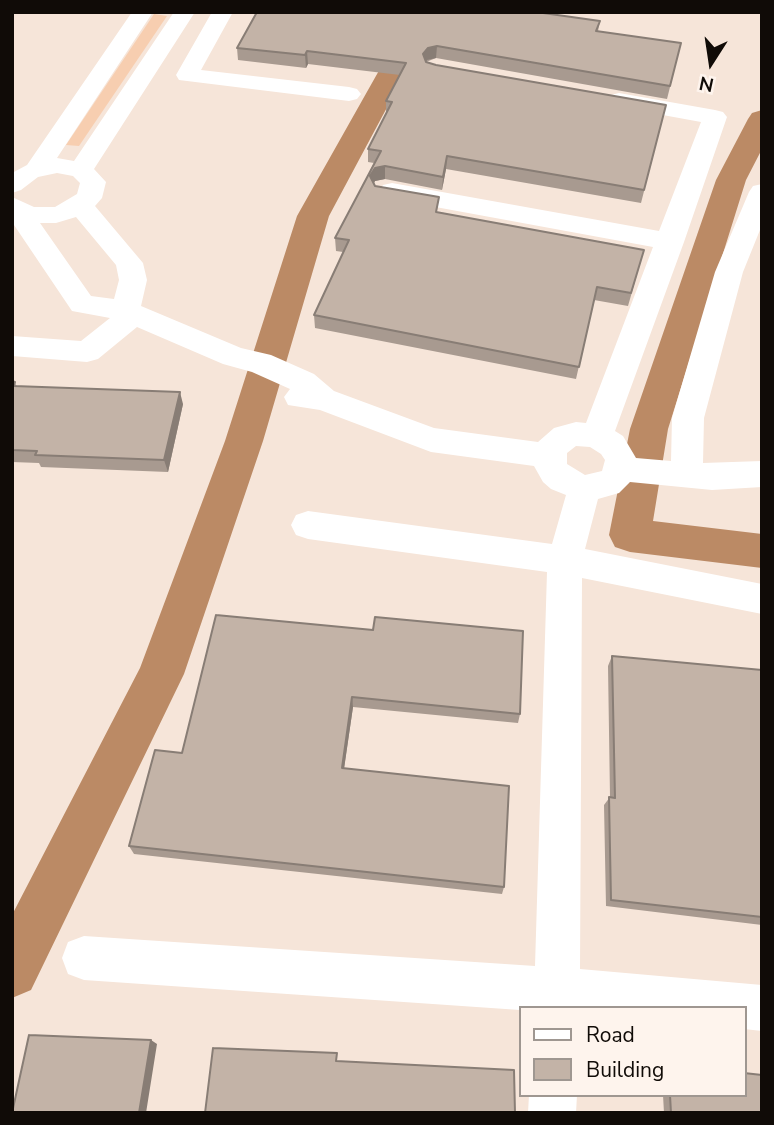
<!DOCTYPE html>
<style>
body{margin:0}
#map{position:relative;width:774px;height:1125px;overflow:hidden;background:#f6e5d9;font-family:"Nunito Sans",sans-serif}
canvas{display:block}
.frame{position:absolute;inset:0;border:14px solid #100b07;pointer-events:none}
.legend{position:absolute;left:519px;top:1006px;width:228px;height:91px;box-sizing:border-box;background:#fef4ed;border:2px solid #9f9791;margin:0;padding:9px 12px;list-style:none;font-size:21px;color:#100b07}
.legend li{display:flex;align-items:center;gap:14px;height:35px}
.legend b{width:35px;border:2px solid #9f9791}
.north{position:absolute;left:676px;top:28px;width:70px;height:70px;-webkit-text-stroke:5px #fef4ed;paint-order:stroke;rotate:192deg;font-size:19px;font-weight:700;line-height:28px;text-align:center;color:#100b07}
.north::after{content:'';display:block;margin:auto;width:24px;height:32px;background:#100b07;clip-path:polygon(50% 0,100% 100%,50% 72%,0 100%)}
</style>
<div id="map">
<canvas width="774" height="1125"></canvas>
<div class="frame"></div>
<ul class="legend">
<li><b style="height:9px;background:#fff"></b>Road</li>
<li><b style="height:19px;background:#c3b3a7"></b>Building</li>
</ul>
<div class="north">N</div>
</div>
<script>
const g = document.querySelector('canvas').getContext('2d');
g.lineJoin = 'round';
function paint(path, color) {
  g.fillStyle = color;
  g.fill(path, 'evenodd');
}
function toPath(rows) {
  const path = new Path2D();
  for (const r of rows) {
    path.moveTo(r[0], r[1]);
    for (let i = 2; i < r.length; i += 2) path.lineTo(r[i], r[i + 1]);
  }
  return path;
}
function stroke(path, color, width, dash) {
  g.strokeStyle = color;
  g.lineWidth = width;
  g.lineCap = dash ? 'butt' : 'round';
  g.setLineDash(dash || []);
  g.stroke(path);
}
paint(toPath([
 [154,14,167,16,79,146,66,145]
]), '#f7ceb0');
paint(toPath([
 [412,12,438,12,329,216,263,441,184,674,31,990,12,998,12,915,140,668,225,441,297,216,412,12],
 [762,110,762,149,746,180,668,429,653,521,762,534,762,568,630,552,615,547,609,535,630,429,716,180,748,119,752,113,762,110]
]), '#bb8a65');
paint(toPath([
 [132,12,153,12,57,158,74,161,174,12,195,12,94,169,106,182,102,198,95,206,143,263,147,280,141,306,241,348,271,355,314,374,334,391,434,428,538,442,554,428,576,422,586,423,653,247,392,199,383,197,379,191,383,185,392,183,659,231,701,122,619,107,611,105,607,100,611,95,619,93,715,110,723,112,727,117,684,242,615,431,623,436,636,458,671,461,672,418,715,272,749,192,753,186,762,184,762,225,743,272,704,418,703,463,762,461,762,487,712,490,630,482,619,493,598,499,585,549,762,584,762,614,582,578,580,969,762,985,762,1031,744,1029,744,1008,520,1008,520,1010,84,980,68,974,62,958,68,942,84,936,535,966,547,572,308,539,296,535,291,525,296,515,308,511,552,544,566,495,551,489,543,482,534,466,431,452,320,410,288,405,284,397,290,389,252,372,223,364,137,327,98,359,87,362,12,356,12,336,81,341,110,318,72,311,12,222,12,197,34,207,55,207,77,194,80,183,73,176,57,173,38,177,21,190,12,193,12,173,27,165,132,12],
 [76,217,116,265,119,280,114,299,91,296,40,223,56,223,76,217],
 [576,446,590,447,601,454,605,460,602,471,585,475,567,464,567,453,576,446],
 [212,12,233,12,201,70,349,87,357,89,361,94,357,99,349,101,179,80,176,75,212,12],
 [529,1095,577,1095,576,1113,528,1113,529,1095]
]), '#fff');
paint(toPath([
 [600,21,598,31,681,43,667,99,436,58,426,62,436,65,666,105,641,203,446,169,442,190,385,179,375,181,374,183,375,186,438,213,644,250,628,306,594,300,576,379,315,328,314,315,343,252,336,251,335,238,374,163,368,162,368,149,386,113,386,101,400,75,308,64,306,68,238,60,237,48],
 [12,381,17,386,183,404,168,472,41,467,39,463,12,462],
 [373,630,520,714,518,723,353,707,344,768,504,887,502,894,134,854,129,846,182,753],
 [612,656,762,670,762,925,606,906,604,805,610,797,608,666],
 [663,1095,744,1095,762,1113,664,1113]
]), '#a89a90');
paint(toPath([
 [437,46,436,58,427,60,423,67,423,54,428,48],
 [307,51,308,64,306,68,305,55],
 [447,156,446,169,442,190,443,177],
 [385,166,385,179,375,181,370,189,370,176,375,168],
 [180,392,183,404,168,472,164,460],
 [352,697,353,707,343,776,342,768],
 [151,1040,157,1044,146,1113,139,1113]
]), '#887d75');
const building = toPath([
 [257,12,536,12,600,21,596,31,681,43,670,86,437,46,428,48,423,54,426,62,436,65,666,105,644,190,447,156,443,177,385,166,375,168,370,176,375,186,439,197,436,212,644,250,631,293,597,287,579,367,314,315,349,240,335,238,381,151,368,149,392,102,386,101,406,63,307,51,305,55,237,48,257,12],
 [12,381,15,382,14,386,180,392,164,460,35,455,37,451,12,450,12,381],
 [216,615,373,630,375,617,523,631,520,714,352,697,342,768,509,786,504,887,129,846,155,750,182,753,216,615],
 [612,656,762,670,762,917,611,900,609,797,615,798,612,656],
 [29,1035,151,1040,139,1113,12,1113,29,1035],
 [213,1048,337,1053,336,1061,514,1070,515,1113,205,1113,213,1048],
 [744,1073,762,1075,762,1113,671,1113,670,1095,744,1095,744,1073]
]);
paint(building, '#c3b3a7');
stroke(building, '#887d75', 2);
</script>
